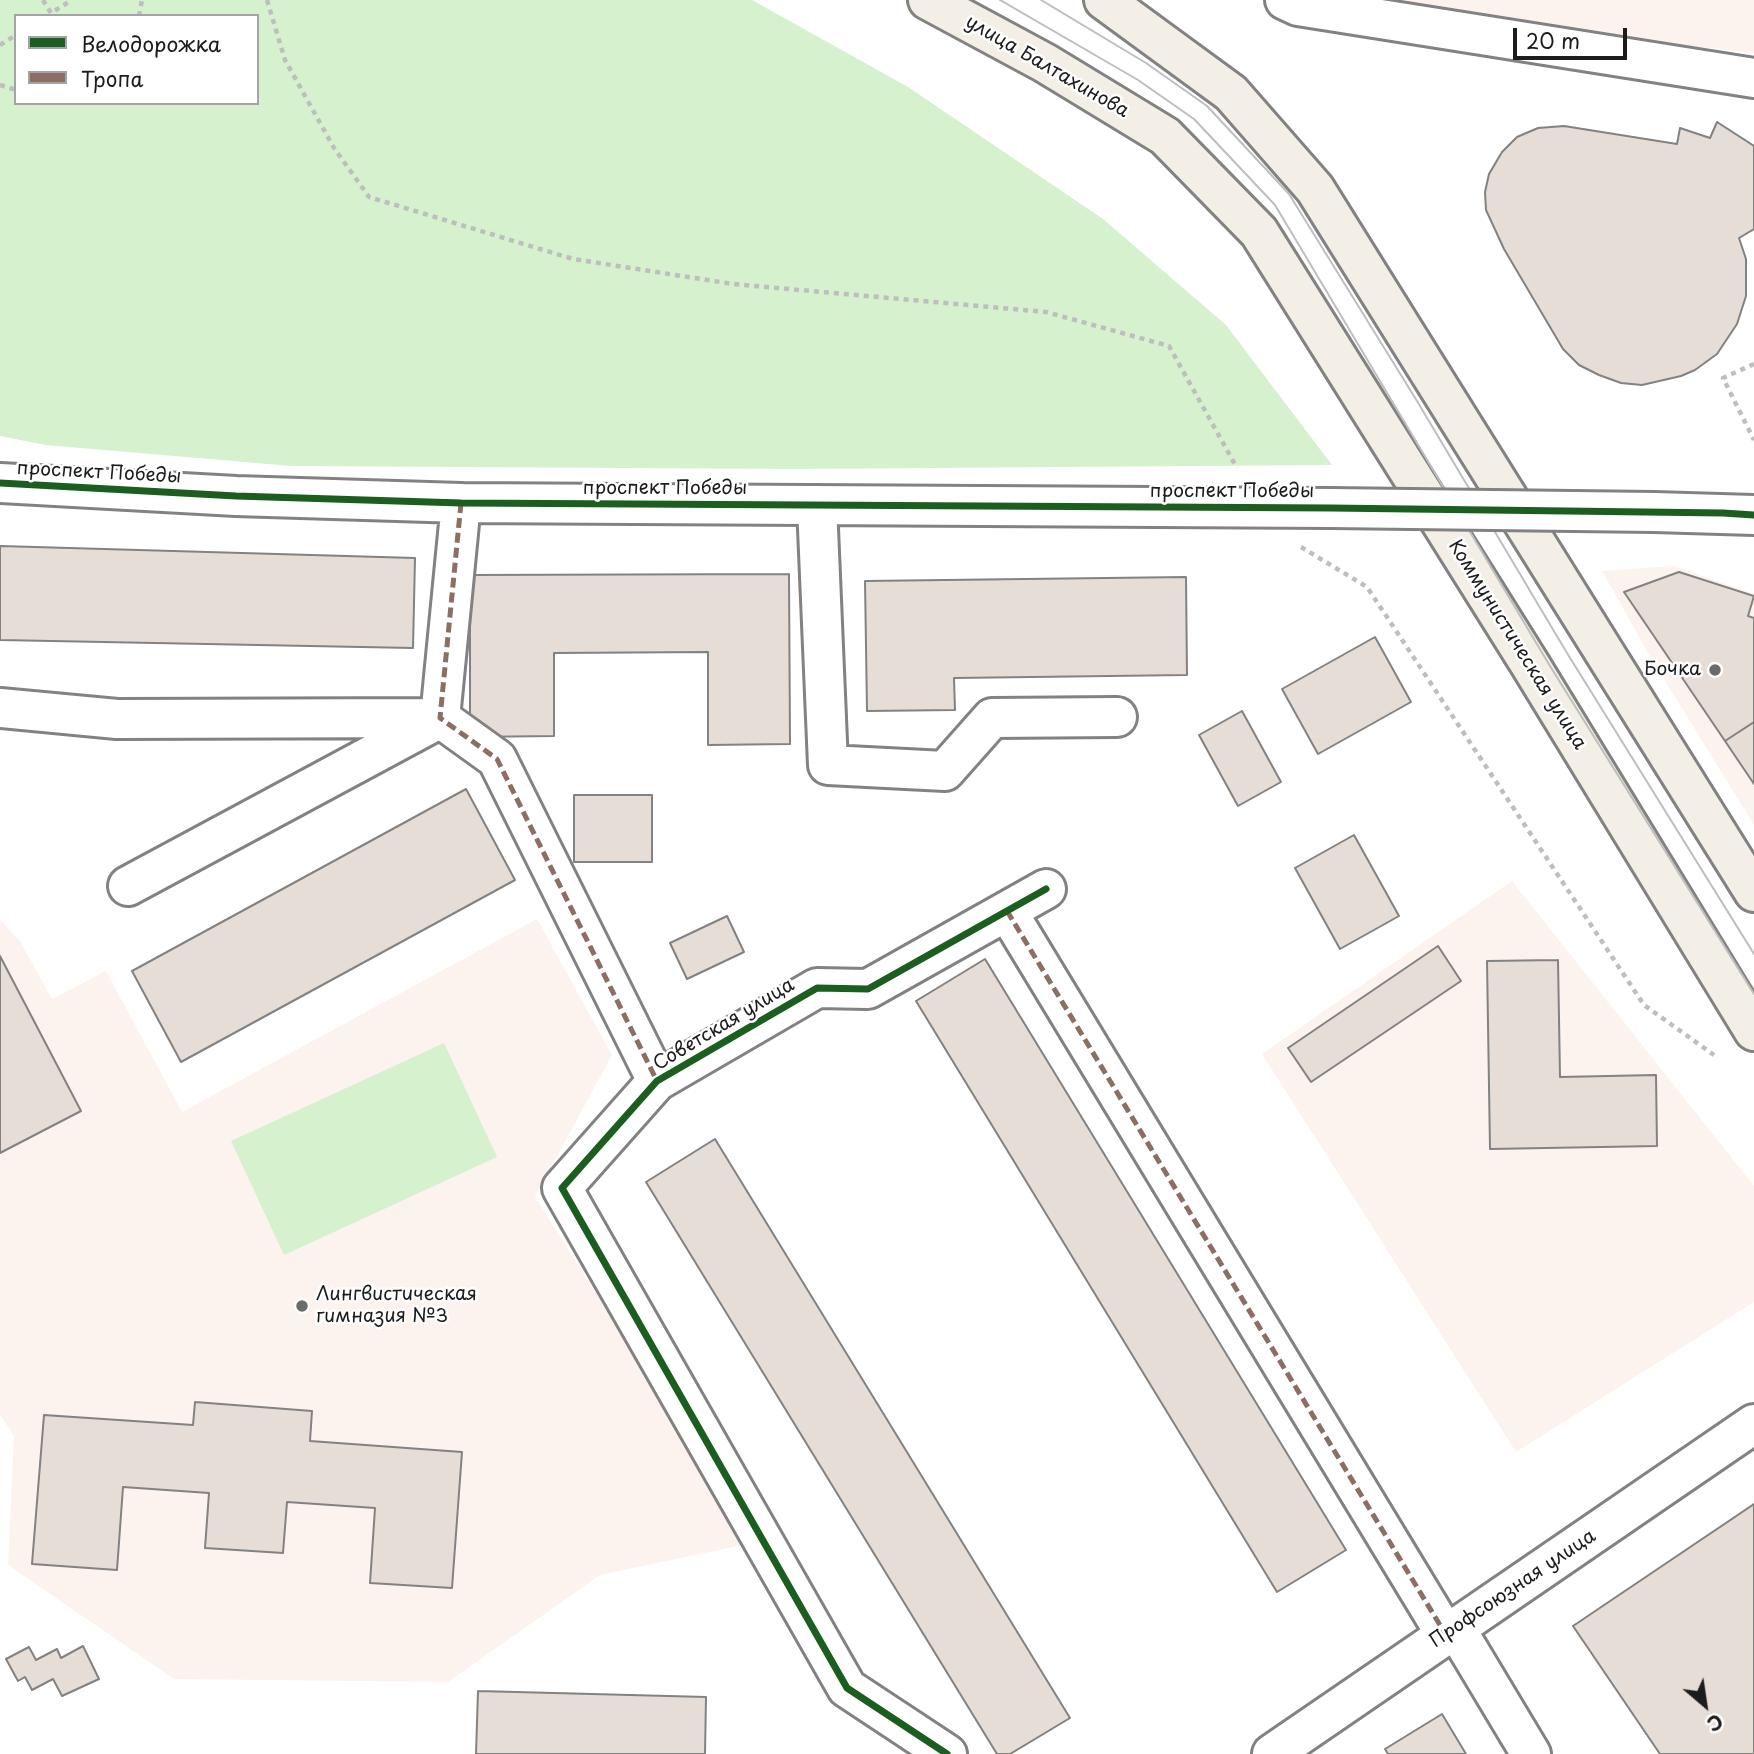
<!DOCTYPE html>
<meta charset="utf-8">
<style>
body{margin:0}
#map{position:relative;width:1754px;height:1754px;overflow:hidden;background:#fff;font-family:"Playpen Sans",sans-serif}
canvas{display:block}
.legend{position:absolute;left:14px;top:14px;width:245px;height:91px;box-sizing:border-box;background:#fff;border:2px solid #a4a4a4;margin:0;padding:9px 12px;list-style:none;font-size:21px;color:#1c1c1c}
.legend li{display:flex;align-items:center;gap:14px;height:35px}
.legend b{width:35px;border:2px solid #a4a4a4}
.north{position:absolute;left:1670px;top:1670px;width:70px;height:70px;-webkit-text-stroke:5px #fff;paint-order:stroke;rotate:151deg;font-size:19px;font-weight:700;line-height:28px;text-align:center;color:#1c1c1c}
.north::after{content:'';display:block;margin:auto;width:24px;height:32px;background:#1c1c1c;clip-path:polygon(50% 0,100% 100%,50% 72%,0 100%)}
.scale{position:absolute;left:1513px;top:28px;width:114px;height:32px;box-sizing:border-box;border:4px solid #1c1c1c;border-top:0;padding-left:9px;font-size:21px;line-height:24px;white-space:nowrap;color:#1c1c1c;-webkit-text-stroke:5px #fff;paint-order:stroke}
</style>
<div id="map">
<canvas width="1754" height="1754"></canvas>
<ul class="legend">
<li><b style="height:9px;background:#1b5e20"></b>Велодорожка</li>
<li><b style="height:9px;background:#8d6e63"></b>Тропа</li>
</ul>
<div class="north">С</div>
<div class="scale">20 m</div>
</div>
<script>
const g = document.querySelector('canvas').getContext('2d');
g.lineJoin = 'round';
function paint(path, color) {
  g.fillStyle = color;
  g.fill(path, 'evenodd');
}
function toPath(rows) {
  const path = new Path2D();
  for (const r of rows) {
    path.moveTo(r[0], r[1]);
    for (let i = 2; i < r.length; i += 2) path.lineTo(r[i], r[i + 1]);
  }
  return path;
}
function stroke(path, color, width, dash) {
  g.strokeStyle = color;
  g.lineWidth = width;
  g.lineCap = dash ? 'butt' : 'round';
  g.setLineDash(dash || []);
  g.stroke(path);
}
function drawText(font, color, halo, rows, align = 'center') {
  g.font = font + ' "Playpen Sans",sans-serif';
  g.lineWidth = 5;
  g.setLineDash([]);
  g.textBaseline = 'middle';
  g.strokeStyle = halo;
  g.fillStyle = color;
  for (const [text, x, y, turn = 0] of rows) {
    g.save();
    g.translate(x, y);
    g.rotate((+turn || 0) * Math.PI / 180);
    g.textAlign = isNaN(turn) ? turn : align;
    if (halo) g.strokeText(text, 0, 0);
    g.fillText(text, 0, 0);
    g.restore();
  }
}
paint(toPath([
 [1296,0,1754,0,1754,53,1299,2],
 [1674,566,1754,594,1754,825,1651,658,1602,571],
 [1512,881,1754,1186,1754,1302,1516,1452,1262,1054],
 [537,919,612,1055,535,1197,695,1449,747,1544,600,1575,448,1682,174,1679,8,1565,14,1435,0,1415,0,920,20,941,52,999,106,971,182,1112]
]), '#fcf3ef');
paint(toPath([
 [0,0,752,0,908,87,1103,219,1226,325,1332,465,796,469,291,466,46,445,0,436],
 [16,16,257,16,257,103,16,103],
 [444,1043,497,1157,284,1255,231,1141]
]), '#d5f1ce');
const building = toPath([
 [1717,122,1754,146,1754,229,1739,238,1746,259,1746,296,1737,324,1717,354,1695,370,1681,376,1642,385,1621,383,1599,375,1579,365,1563,349,1504,249,1486,210,1485,192,1489,174,1502,152,1517,137,1538,128,1564,126,1677,144,1680,128,1710,138,1717,122],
 [0,546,415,558,413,648,0,640,0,546],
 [1679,572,1754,596,1748,616,1754,618,1754,722,1725,741,1624,592,1679,572],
 [789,574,790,744,708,745,708,652,554,653,554,736,470,737,470,575,789,574],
 [1186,577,1187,675,954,678,955,710,867,711,865,581,1186,577],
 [1375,637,1411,702,1318,754,1282,689,1375,637],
 [1242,711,1281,782,1238,806,1199,735,1242,711],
 [1754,722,1754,784,1725,741,1754,722],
 [466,789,515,880,181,1062,132,971,466,789],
 [574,795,652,795,652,862,574,862,574,795],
 [1354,835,1399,916,1340,949,1295,868,1354,835],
 [727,916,744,952,687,979,670,943,727,916],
 [1438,946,1461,981,1311,1082,1288,1048,1438,946],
 [0,956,81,1111,0,1153,0,956],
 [985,959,1346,1550,1277,1592,916,1001,985,959],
 [1558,960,1560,1077,1656,1075,1657,1146,1490,1149,1487,961,1558,960],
 [715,1139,1070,1718,1010,1754,997,1754,646,1182,715,1139],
 [195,1402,312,1411,310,1441,462,1452,452,1588,370,1583,375,1508,287,1502,283,1553,205,1548,209,1493,123,1487,117,1570,32,1564,44,1415,193,1425,195,1402],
 [1754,1504,1754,1754,1660,1754,1573,1626,1754,1504],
 [83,1646,99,1679,62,1696,53,1679,32,1690,25,1677,18,1681,6,1659,29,1647,36,1660,57,1649,61,1658,83,1646],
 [478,1691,706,1697,705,1754,476,1754,478,1691],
 [1442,1714,1466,1754,1388,1754,1385,1749,1442,1714]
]);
paint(building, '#e7ddd7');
stroke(building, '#828282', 2);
const minor = toPath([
 [1285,0,1298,6,1754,78],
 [0,483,236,496,461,503,1331,508],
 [461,503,440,718,497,759,657,1081],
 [817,505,828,765,945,771,992,718,1117,717],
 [1654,512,1754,515],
 [0,708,117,719,440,718],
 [128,886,435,721],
 [1007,911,1446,1635],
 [1456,1629,1531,1754],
 [947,1754,847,1688,562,1188,657,1081,817,988,868,989,1046,889],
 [1272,1754,1754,1424]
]);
const major = toPath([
 [928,0,1045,63,1165,136,1259,232,1531,666,1754,1031],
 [1104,0,1231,93,1315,189,1754,892]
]);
stroke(minor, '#828282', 44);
stroke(major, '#828282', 44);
stroke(toPath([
 [43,0,51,13,72,0],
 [267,0,285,60,334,148,369,197,573,259,733,284,1046,312,1169,346,1237,468],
 [139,16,142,0],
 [0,45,16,35],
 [0,85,16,90],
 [1754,364,1723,378,1754,440],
 [1301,547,1367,587,1644,1005,1714,1055]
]), '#bebebe', 4.5, [5, 5]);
stroke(minor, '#fff', 38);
stroke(major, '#f3efe6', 38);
stroke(toPath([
 [1000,0,1138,80,1194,119,1275,205,1550,666,1754,994],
 [1041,0,1146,63,1207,106,1289,194,1417,401,1567,653,1754,954]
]), '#bebebe', 2);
const minorBridge = toPath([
 [1331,508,1654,512]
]);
stroke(minorBridge, '#828282', 44, []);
stroke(minorBridge, '#fff', 38);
stroke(toPath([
 [461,503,440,718,497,759,657,1081],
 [1007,911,1446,1635]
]), '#8d6e63', 5, [10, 5]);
stroke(toPath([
 [0,483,236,496,461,503,1331,508,1723,513,1754,515],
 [947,1754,847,1688,562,1188,657,1081,817,988,868,989,1046,889]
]), '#1b5e20', 7);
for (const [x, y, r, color] of [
 [1715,670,7,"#6b6b6b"],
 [302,1306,7,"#6b6b6b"]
]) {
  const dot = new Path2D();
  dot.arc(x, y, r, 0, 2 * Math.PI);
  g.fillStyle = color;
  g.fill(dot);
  stroke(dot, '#fff', 2.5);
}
drawText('19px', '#1c1c1c', '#fff', [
 ["улица Балтахинова",1047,67,30],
 ["проспект Победы",99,473,3],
 ["проспект Победы",665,489],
 ["проспект Победы",1232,492],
 ["Коммунистическая улица",1517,645,58],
 ["Советская улица",724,1025,-31],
 ["Профсоюзная улица",1513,1589,-34]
]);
drawText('19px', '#1c1c1c', '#fff', [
 ["Бочка",1701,670],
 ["Лингвистическая",316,1295,"left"],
 ["гимназия №3",316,1317,"left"]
], 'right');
</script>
